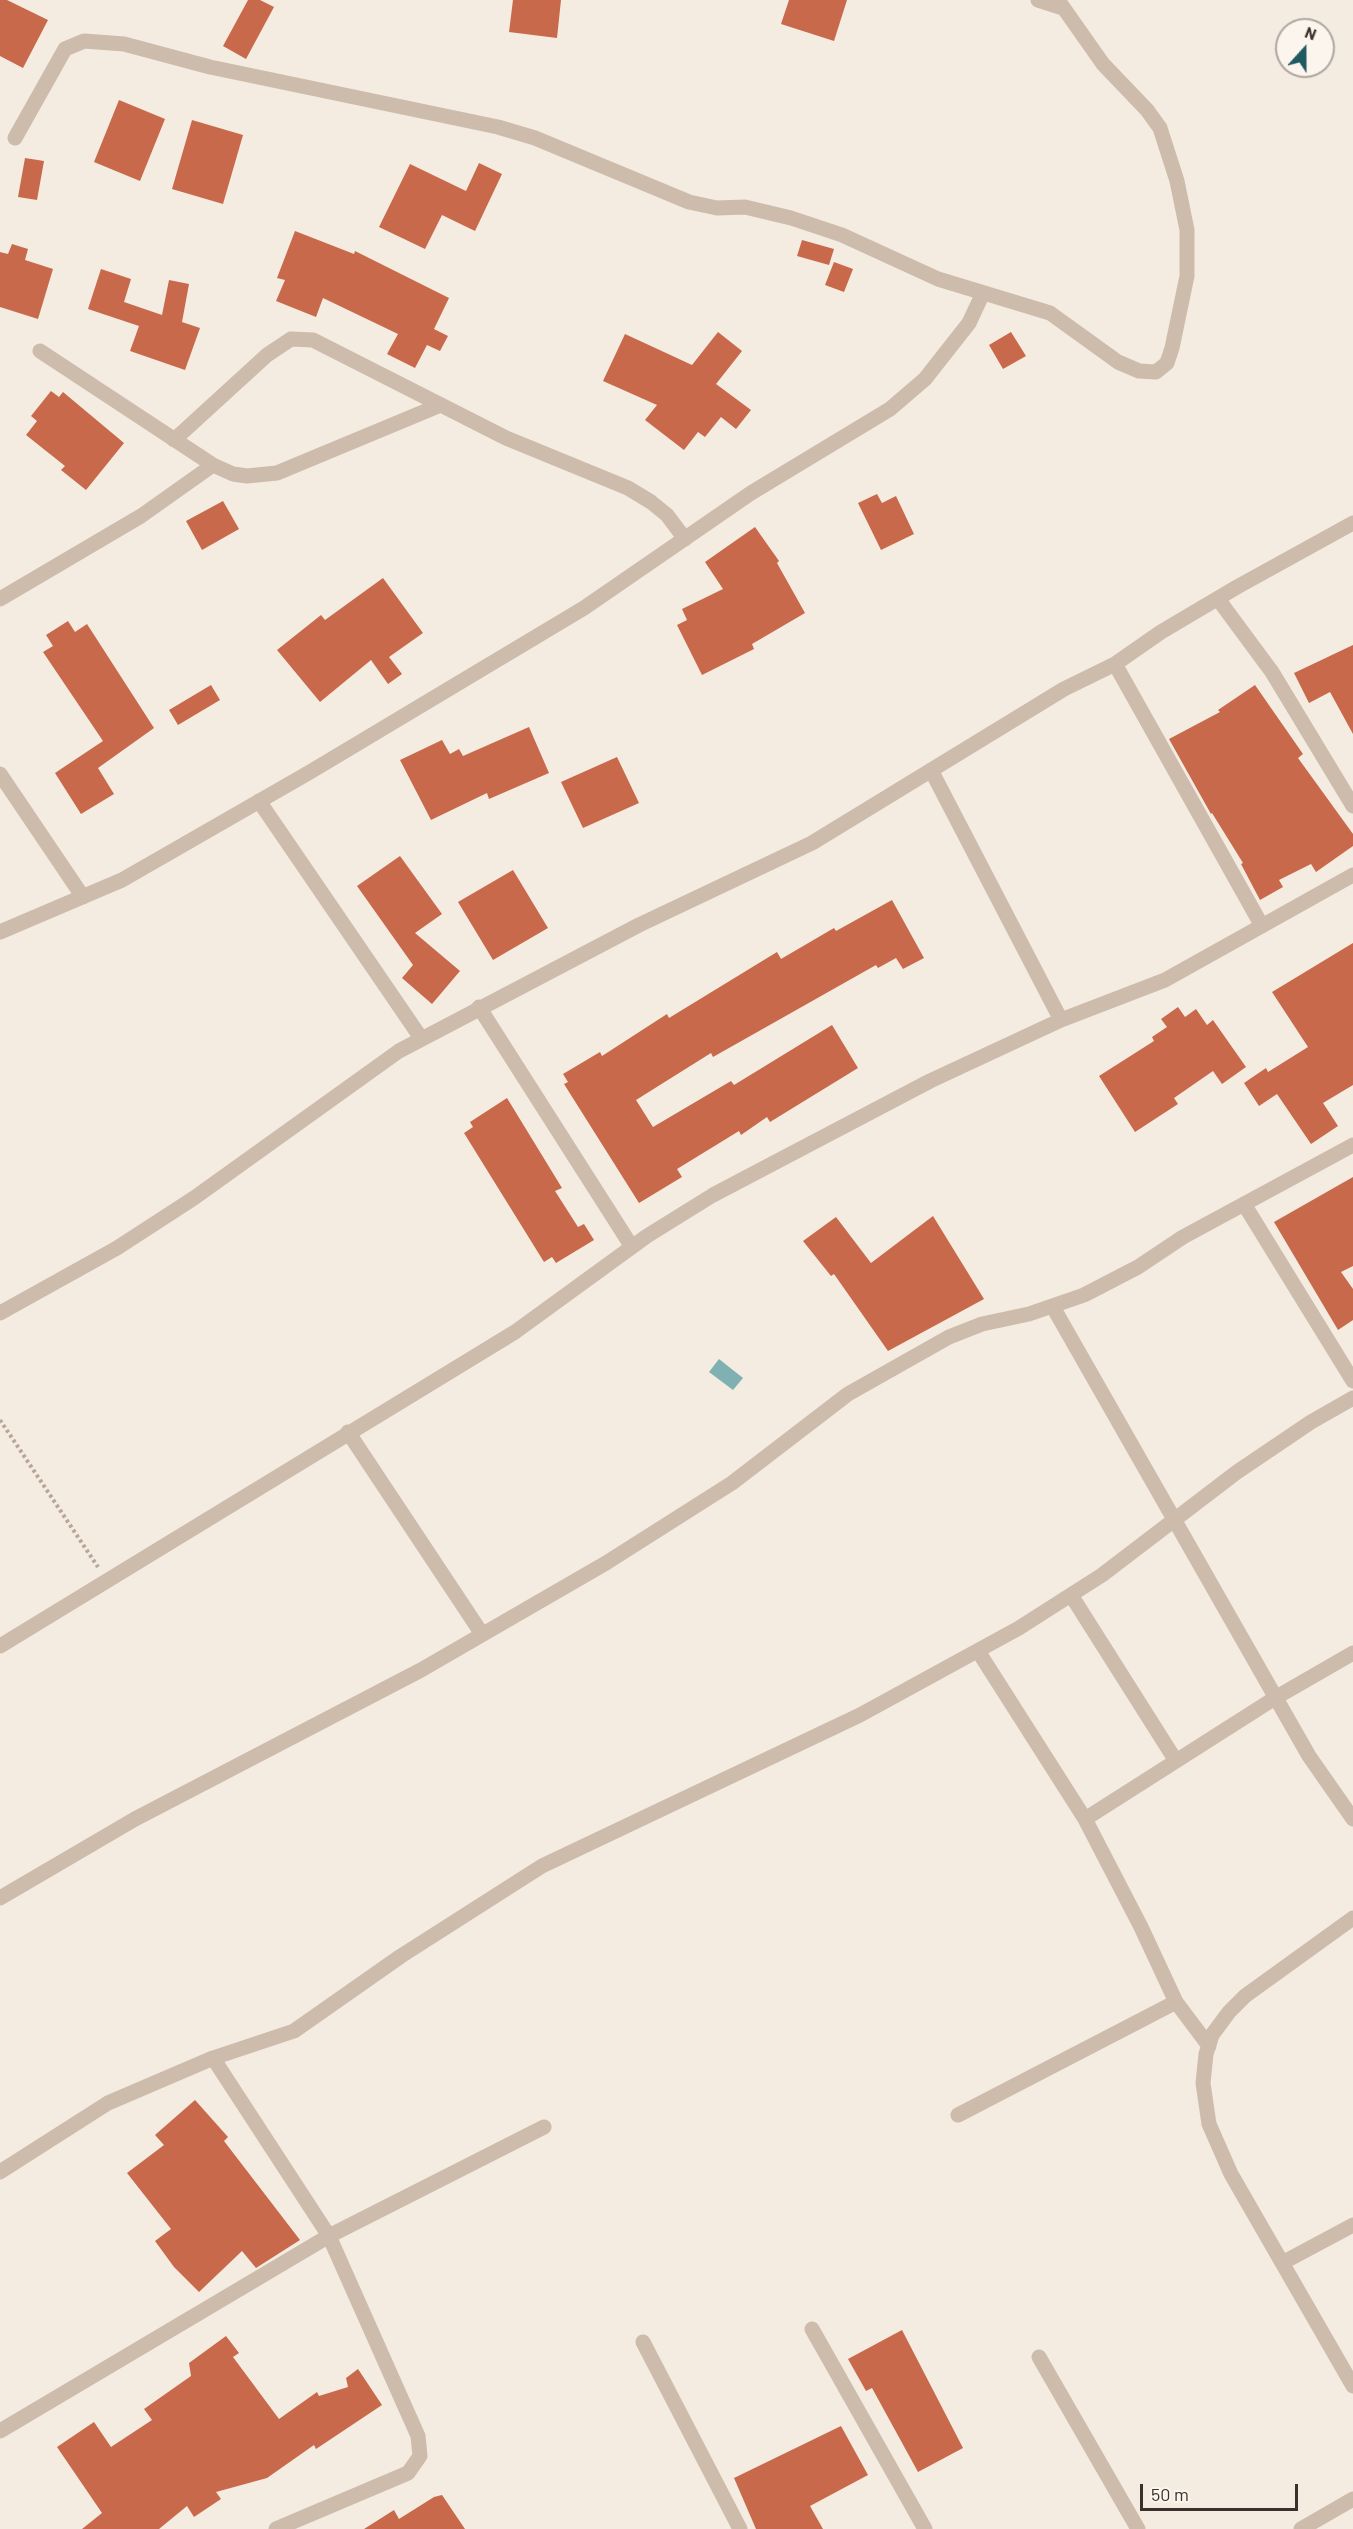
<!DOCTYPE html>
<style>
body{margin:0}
#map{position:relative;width:1353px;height:2529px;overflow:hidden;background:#f4ebe1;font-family:Barlow,sans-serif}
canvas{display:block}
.north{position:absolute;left:1275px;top:18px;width:60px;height:60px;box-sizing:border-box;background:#fbf5ee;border:2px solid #aea6a0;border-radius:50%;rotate:21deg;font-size:16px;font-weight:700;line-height:24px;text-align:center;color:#3b302b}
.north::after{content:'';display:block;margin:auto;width:21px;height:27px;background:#1f5a5e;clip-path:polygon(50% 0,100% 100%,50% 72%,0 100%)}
.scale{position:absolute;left:1140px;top:2484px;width:158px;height:27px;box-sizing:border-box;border:3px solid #3b302b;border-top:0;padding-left:8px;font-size:18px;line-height:21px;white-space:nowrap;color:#3b302b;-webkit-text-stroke:4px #fbf5ee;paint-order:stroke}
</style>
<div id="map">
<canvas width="1353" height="2529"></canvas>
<div class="north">N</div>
<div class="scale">50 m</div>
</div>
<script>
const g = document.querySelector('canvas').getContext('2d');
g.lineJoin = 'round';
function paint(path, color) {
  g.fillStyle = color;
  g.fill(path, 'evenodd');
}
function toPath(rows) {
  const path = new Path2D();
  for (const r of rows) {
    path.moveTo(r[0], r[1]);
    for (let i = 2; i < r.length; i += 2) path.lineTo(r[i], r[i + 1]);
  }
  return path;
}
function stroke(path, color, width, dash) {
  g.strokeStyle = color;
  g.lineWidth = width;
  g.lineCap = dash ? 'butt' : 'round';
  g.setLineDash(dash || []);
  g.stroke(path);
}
paint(toPath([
 [719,1359,743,1378,733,1390,709,1372]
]), '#7fb0b2');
paint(toPath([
 [0,0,7,0,48,20,23,68,0,56],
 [248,0,260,0,274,7,246,59,223,46],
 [513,0,561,0,557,38,509,32],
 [789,0,847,0,834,41,781,24],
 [119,100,165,119,140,181,94,162],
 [192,120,243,135,223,204,172,189],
 [25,158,44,161,37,200,18,197],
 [479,163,502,174,475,231,442,215,425,249,379,227,410,164,466,191],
 [295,231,354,254,355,251,449,298,434,329,448,336,440,351,427,345,415,368,387,354,398,334,323,298,316,317,276,301,285,280,277,278],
 [802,240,834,249,829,265,797,256],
 [12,244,28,249,25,260,53,269,38,319,0,307,0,252,8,254],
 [834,262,853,269,844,292,825,285],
 [101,269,131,279,124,302,162,315,169,280,189,284,182,322,200,328,185,370,130,351,139,326,88,309],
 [718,332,742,351,716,384,751,410,736,429,721,417,705,437,698,432,684,450,645,420,657,405,603,381,625,334,692,365],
 [1011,332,1026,356,1003,369,989,345],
 [51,391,59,397,63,392,124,443,86,490,61,470,65,466,26,435,37,421,31,416],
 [877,494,882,503,896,496,914,534,881,550,858,503],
 [223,501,239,529,202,550,186,521],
 [755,527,779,561,777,563,805,613,752,644,754,649,702,675,677,625,687,620,682,609,723,589,705,562],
 [383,578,423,633,389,657,402,674,388,684,371,660,320,702,277,650,321,615,325,620],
 [68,621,75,632,87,624,154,728,98,768,114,794,81,814,55,773,103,741,43,652,53,646,46,635],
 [1353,645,1353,734,1330,692,1309,703,1294,673],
 [211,685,220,700,178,725,169,710],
 [1255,685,1303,754,1298,758,1353,834,1353,846,1316,872,1311,864,1279,880,1283,887,1260,900,1241,864,1243,863,1212,813,1211,814,1169,739,1220,712,1218,710],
 [529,727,549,773,489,799,487,793,431,820,400,760,442,740,450,754,459,749,463,756],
 [617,757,639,803,583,828,561,782],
 [400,856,442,914,415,933,460,971,432,1004,402,978,413,965,357,886],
 [513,870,548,928,493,960,458,902],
 [892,900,924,958,903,969,896,958,878,968,876,965,713,1057,711,1053,636,1100,653,1127,731,1081,734,1085,832,1025,858,1068,770,1122,767,1117,741,1135,739,1131,677,1169,682,1177,639,1203,564,1084,568,1082,563,1074,600,1052,602,1056,667,1014,669,1018,777,952,781,959,834,928,836,931],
 [1353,943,1353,1085,1323,1103,1338,1126,1311,1144,1277,1094,1259,1106,1244,1083,1266,1068,1268,1072,1308,1047,1272,992],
 [1178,1007,1185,1017,1196,1009,1207,1025,1213,1020,1246,1067,1222,1084,1213,1071,1174,1098,1178,1104,1135,1132,1099,1076,1154,1041,1152,1037,1167,1027,1161,1019],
 [507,1098,562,1188,555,1191,578,1227,584,1224,594,1240,556,1263,552,1257,544,1262,464,1133,473,1127,470,1122],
 [1353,1177,1353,1266,1341,1272,1353,1289,1353,1320,1338,1330,1274,1222],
 [933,1216,984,1299,888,1351,834,1274,831,1276,803,1241,836,1217,871,1263],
 [195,2100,228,2137,224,2141,300,2240,256,2268,242,2251,199,2292,174,2267,155,2241,171,2229,127,2173,164,2145,155,2135],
 [902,2330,963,2448,918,2472,872,2388,866,2391,848,2359],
 [226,2336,239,2353,233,2357,279,2419,317,2392,319,2396,348,2387,346,2378,358,2369,382,2405,316,2449,314,2445,267,2478,216,2492,221,2499,194,2517,187,2506,159,2529,82,2529,102,2513,57,2447,94,2422,111,2447,152,2420,144,2409,191,2376,189,2363],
 [841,2426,868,2475,810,2506,823,2529,756,2529,734,2478],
 [442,2495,465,2529,364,2529,394,2510,399,2519,434,2497]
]), '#c8694b');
stroke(toPath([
 [0,1420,98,1567]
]), '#b9a596', 4, [3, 3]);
stroke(toPath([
 [1038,0,1063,8],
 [15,138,65,49,84,41,124,44,210,67,498,127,535,138,689,202,717,208,745,207,791,218,842,235,938,279,1050,313,1118,362,1139,371,1156,372,1167,363,1172,348,1187,276,1187,230,1177,181,1160,128,1147,110,1103,64,1058,0],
 [40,351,213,465,233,474,247,476,277,473,438,406],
 [174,440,267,355,291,339,313,340,506,438,628,488,651,502,667,515,685,539],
 [0,599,141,516,213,465],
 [1218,599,1272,672,1353,806],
 [1115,664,1262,926],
 [931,770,1061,1020],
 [0,774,83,897],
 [259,801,421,1038],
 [0,932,122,880,310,772,584,608,751,493,890,409,925,379,969,323,983,293],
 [479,1007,632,1247],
 [1244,1204,1353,1381],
 [1053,1307,1309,1756,1353,1819],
 [0,1313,117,1248,194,1198,399,1051,639,925,812,843,1064,689,1115,664,1161,632,1237,587,1353,523],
 [348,1432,482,1634],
 [1071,1595,1176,1761],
 [0,1646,515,1332,647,1236,713,1195,930,1081,1061,1020,1165,980,1353,875],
 [978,1651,1085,1819,1141,1927,1176,2002,1209,2046],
 [1085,1819,1275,1698,1353,1653],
 [0,1898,135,1819,421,1670,606,1563,732,1483,848,1394,949,1337,982,1324,1029,1314,1084,1295,1138,1267,1183,1237,1353,1145],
 [1353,1918,1245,1996,1229,2012,1212,2035,1206,2054,1203,2083,1209,2124,1231,2174,1353,2386],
 [213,2058,329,2236,418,2436,420,2456,408,2473,276,2529],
 [958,2115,1176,2002],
 [0,2172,108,2103,213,2058,294,2031,401,1956,542,1866,860,1715,1019,1628,1102,1575,1237,1472,1311,1422,1353,1398],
 [1282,2263,1353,2225],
 [812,2329,925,2529],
 [643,2342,740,2529],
 [1039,2357,1138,2529],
 [0,2431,329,2236,544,2127],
 [1301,2529,1353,2499]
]), '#cdbbac', 15);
</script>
